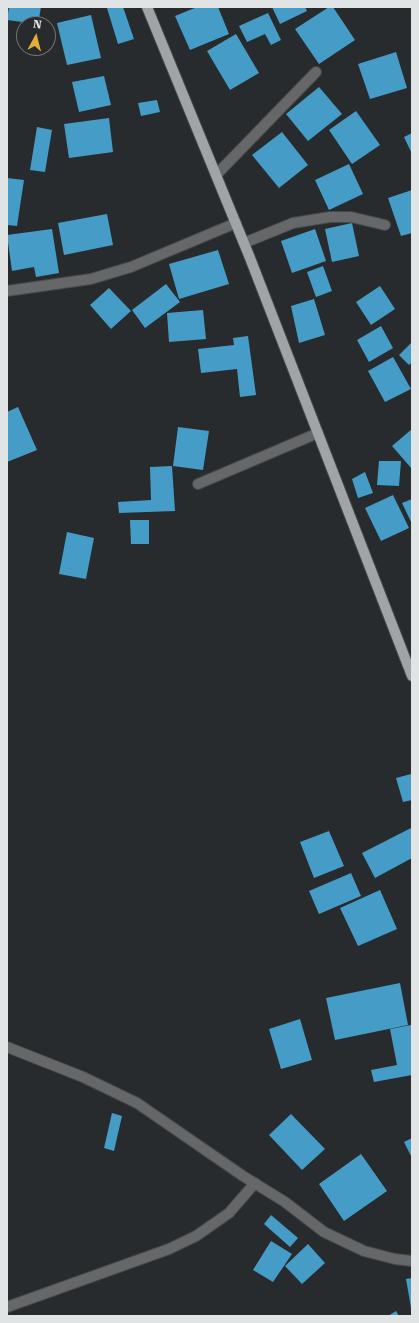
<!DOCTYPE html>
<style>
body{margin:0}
#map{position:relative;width:419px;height:1323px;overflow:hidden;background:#272b2d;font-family:"Roboto Serif",serif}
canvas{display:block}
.frame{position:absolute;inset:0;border:8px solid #e1e4e5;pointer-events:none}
.north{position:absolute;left:16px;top:16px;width:40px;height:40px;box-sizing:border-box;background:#272b2d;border:1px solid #717577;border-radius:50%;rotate:7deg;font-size:11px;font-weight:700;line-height:16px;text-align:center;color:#e1e4e5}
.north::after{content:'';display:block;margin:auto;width:14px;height:18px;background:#e5ad35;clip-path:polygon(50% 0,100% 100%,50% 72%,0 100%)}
</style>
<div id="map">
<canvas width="419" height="1323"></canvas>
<div class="frame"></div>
<div class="north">N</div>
</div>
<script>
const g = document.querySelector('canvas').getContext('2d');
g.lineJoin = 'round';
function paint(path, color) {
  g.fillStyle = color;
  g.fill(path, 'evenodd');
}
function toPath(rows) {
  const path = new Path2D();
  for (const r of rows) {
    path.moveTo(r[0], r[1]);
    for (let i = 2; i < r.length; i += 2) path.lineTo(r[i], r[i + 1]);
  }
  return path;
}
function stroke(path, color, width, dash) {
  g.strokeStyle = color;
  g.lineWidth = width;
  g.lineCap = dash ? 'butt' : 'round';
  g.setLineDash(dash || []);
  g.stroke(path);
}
paint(toPath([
 [9,7,41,7,38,24,7,20],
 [110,7,123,7,134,39,118,44,107,8],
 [197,7,218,7,229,34,190,50,175,16],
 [272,7,305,7,307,11,280,24],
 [329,7,333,7,355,40,319,64,295,29],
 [268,13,281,40,271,45,265,34,247,42,239,26],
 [91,15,101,58,67,65,57,23],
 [236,34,259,73,230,90,207,51],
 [396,52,407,88,370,99,358,64],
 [104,76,111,105,79,112,72,82],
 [319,87,342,114,308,141,286,114],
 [157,100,160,112,141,116,138,103],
 [356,111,380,145,352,164,329,130],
 [109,118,113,152,69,158,64,124],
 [37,127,52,130,45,172,30,170],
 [282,132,308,165,279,188,252,155],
 [412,133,412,154,404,137],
 [349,164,363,194,329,210,315,180],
 [7,178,24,180,17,226,7,225],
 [412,190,412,233,401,236,388,198],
 [107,214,113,245,64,255,58,223],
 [352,223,359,256,332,262,325,229],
 [52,229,59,273,36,277,34,267,12,271,7,235],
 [315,229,326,261,292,273,281,241],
 [218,250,229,284,179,299,169,264],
 [323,266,332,291,316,297,307,272],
 [166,284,180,302,145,328,132,310],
 [380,286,395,309,371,325,356,302],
 [109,288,131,311,111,329,90,305],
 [314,299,325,335,299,343,291,306],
 [203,310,206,339,169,342,167,313],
 [381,326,393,348,369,362,357,340],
 [248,336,256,395,240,397,237,369,201,373,198,349,234,345,233,338],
 [412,342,412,362,409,365,399,355],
 [393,357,411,389,385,402,368,371],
 [18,407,37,450,7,462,7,412],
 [178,427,209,431,203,470,173,466],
 [412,429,412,469,392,446],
 [379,461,401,461,399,486,377,485],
 [172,466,175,511,119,513,118,502,151,500,150,467],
 [365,472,373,493,358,498,352,479],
 [393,495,409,528,381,541,365,508],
 [412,499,412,524,402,503],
 [130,520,149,520,149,544,131,544],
 [67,532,94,538,86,579,59,574],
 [411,774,412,800,403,802,396,778],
 [411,828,412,830,412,858,375,878,362,853],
 [329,831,344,866,314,878,300,842],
 [351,873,361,896,319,914,309,891],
 [380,890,397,929,358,946,340,908],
 [400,983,408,1025,335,1040,326,998],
 [300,1019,312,1060,281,1069,269,1029],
 [411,1025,412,1075,374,1082,371,1070,397,1065,390,1029],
 [112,1113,122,1116,114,1151,104,1148],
 [291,1114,325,1149,302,1170,269,1135],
 [412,1138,412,1158,404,1142],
 [361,1154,387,1191,344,1221,319,1184],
 [271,1215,298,1238,290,1247,264,1224],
 [271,1241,292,1254,273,1282,253,1270],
 [308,1244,325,1263,302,1284,285,1266],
 [412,1278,412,1308,411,1308,406,1279],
 [396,1311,399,1316,388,1316]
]), '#459dc7');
const minor = toPath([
 [216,175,316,72],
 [244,243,293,223,330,217,351,217,385,225],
 [7,291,91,279,131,267,236,223],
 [198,484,318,433],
 [7,1047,83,1077,137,1103,243,1176,285,1202,324,1232,364,1251,395,1259,412,1261],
 [7,1307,169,1249,196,1236,229,1213,255,1183]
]);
const major = toPath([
 [147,7,250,258,412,676]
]);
stroke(minor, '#45494a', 12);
stroke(major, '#45494a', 12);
stroke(minor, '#656768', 10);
stroke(major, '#a0a4a6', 10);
</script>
